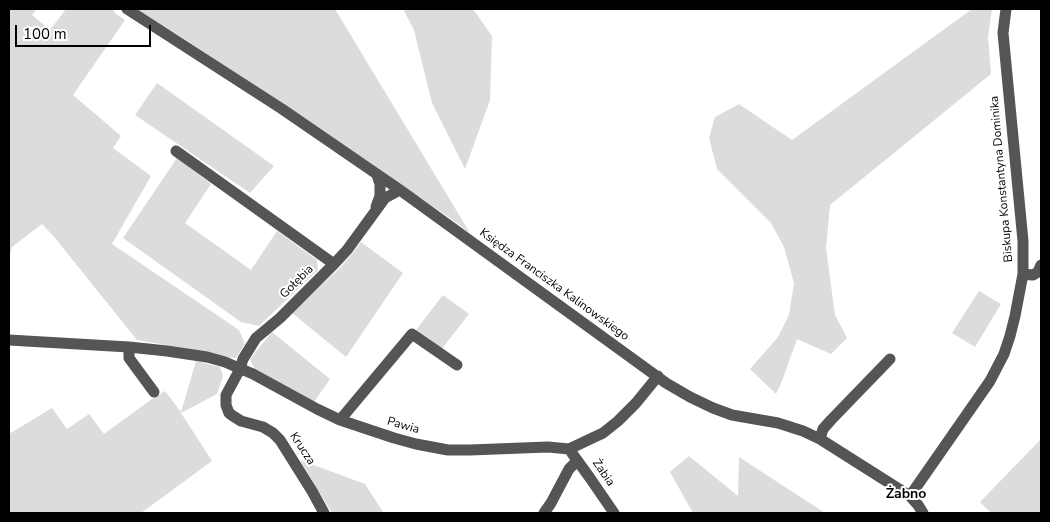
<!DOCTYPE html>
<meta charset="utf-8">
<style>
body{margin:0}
#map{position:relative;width:1050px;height:522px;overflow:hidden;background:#fff;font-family:"Nunito Sans",sans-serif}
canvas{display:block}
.frame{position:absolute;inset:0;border:10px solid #000;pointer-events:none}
.scale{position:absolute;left:15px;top:25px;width:136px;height:22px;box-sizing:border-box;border:2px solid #000;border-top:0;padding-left:6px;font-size:15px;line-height:18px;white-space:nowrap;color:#000;-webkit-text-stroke:4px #fff;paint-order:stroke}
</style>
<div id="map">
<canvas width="1050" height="522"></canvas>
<div class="frame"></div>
<div class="scale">100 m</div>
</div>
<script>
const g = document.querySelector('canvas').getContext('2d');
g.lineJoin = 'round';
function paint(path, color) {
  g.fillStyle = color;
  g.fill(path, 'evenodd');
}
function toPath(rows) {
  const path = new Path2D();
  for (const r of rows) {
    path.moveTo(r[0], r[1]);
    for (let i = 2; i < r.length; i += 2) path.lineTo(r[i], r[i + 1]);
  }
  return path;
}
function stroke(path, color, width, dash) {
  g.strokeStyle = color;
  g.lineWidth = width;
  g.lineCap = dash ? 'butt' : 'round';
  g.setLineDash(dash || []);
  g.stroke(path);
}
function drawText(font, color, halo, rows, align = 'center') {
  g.font = font + ' "Nunito Sans",sans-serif';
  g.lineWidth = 4;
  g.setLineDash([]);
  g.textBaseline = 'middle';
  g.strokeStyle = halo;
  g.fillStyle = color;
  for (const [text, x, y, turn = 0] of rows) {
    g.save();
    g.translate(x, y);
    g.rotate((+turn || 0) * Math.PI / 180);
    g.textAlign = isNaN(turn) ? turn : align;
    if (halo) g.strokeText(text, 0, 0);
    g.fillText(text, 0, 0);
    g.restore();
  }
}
paint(toPath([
 [9,9,37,9,32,15,50,30,66,9,114,9,115,13,125,20,73,95,121,136,113,148,151,176,112,244,239,330,245,344,236,358,224,357,183,348,137,340,55,238,42,224,12,247,9,257],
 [137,9,335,9,470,233,450,218,186,40],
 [403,9,473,9,492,36,490,100,465,169,432,103,414,30],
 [972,9,992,9,988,37,991,74,830,205,826,248,835,315,847,338,831,354,797,339,782,381,776,394,750,369,778,337,789,315,794,283,784,247,771,223,717,169,709,138,715,117,739,104,792,140],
 [157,83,274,166,250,193,135,115],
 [177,158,211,184,185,223,251,270,277,231,317,260,318,270,259,326,241,322,123,238],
 [361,242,403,273,346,357,292,313,342,266],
 [979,291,1001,304,975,347,952,333],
 [443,295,469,314,441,350,416,330],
 [272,332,330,379,314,402,255,370,250,359],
 [196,361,220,367,223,376,217,394,181,413,212,461,141,513,9,513,9,434,52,408,67,429,89,414,104,434,152,399,165,391,181,412],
 [1041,439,1041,513,991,513,980,502],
 [689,456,738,496,739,457,825,513,693,513,670,472],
 [300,460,365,484,383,512,381,513,332,513]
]), '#dcdcdc');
stroke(toPath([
 [127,9,282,109,400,190,666,383,690,397,713,408,732,415,778,423,803,431,820,439,910,496,918,505,923,513],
 [176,151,334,264],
 [376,207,380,196,380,184,377,175],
 [1023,274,1033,275,1038,272,1041,265],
 [9,340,129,347,167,351,207,357,225,362,253,374,317,409,340,420,394,438,416,444,448,450,470,450,548,447,569,449,603,433,618,421,636,403,658,376],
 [129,347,129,358,154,392],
 [340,420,412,334,457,365],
 [820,439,823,429,831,420,890,359],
 [569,449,590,478,614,513],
 [910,496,990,381,1004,354,1010,336,1015,316,1023,274,1023,241,1003,33,1006,9],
 [324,513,312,491,280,440,273,433,263,427,241,421,233,416,229,413,226,405,226,395,240,369,243,359,256,338,280,318,334,264,347,250,385,198,400,190],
 [544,513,551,503,569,469,577,461]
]), '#555', 11);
drawText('12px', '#000', '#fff', [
 ["Biskupa Konstantyna Dominika",1002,179,-95],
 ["Gołębia",297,282,-45],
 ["Księdza Franciszka Kalinowskiego",554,285,36],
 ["Pawia",403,426,16],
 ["Krucza",302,449,57],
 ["Żabia",603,473,55]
]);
drawText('bold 14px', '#000', '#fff', [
 ["Żabno",906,495]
]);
</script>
